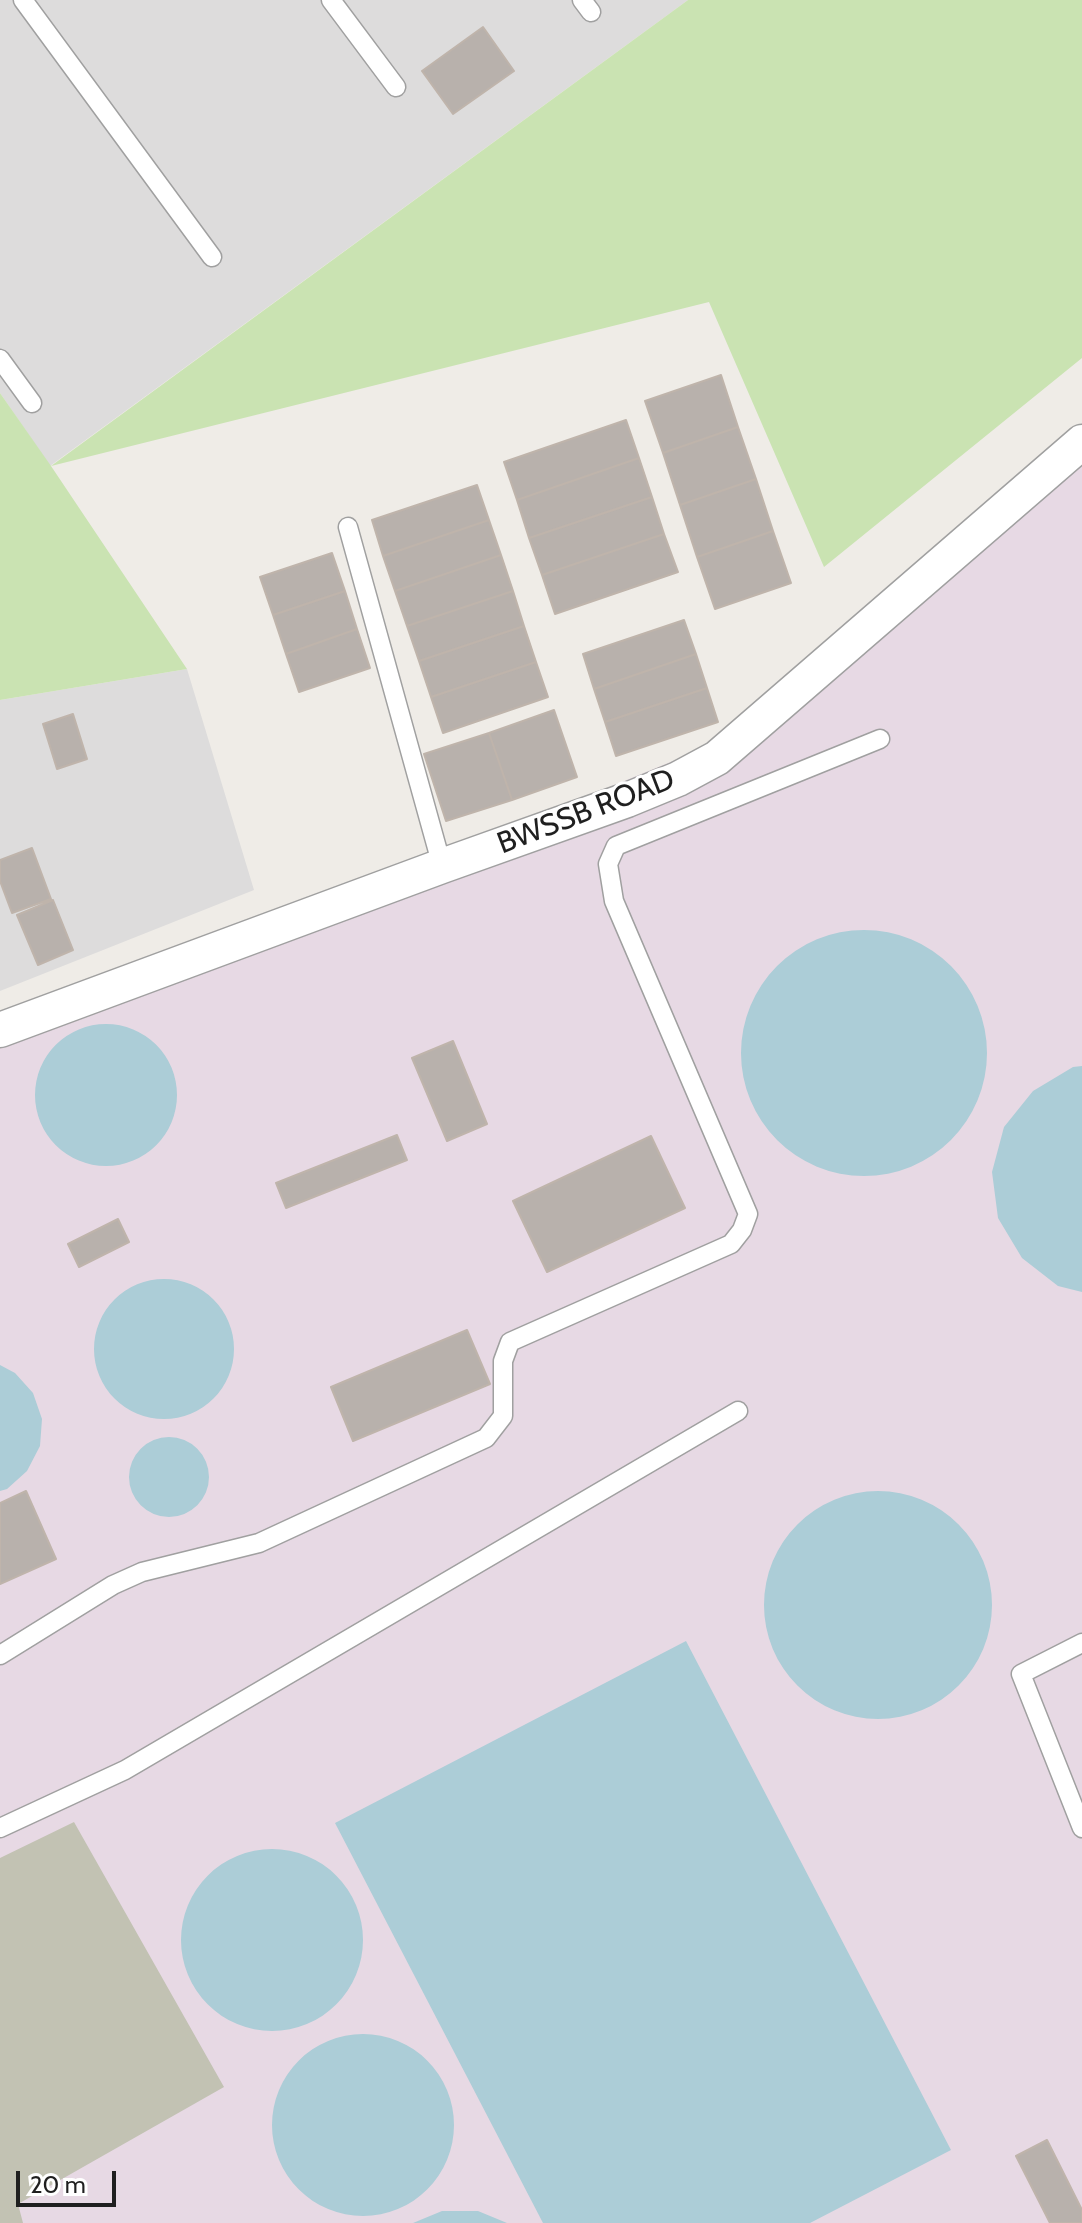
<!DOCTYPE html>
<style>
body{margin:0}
#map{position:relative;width:1082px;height:2223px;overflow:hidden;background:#efece7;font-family:Cabin,sans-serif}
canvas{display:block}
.scale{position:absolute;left:16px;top:2171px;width:100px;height:36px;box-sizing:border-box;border:4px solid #1f1f1f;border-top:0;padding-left:10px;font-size:24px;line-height:28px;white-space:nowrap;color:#1f1f1f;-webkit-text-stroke:6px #fff;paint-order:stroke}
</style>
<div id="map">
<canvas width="1082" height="2223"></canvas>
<div class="scale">20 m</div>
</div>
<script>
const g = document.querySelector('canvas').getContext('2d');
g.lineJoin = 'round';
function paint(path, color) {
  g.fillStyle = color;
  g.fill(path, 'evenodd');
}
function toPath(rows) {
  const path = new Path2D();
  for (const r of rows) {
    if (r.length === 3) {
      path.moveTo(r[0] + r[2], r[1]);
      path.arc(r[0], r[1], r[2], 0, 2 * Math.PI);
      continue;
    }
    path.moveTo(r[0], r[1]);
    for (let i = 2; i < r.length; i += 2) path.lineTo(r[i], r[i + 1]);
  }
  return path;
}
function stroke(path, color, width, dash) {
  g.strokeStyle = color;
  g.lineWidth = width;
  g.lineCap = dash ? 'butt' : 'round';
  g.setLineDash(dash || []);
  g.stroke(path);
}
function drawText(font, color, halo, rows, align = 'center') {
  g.font = font + ' Cabin,sans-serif';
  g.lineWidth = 6;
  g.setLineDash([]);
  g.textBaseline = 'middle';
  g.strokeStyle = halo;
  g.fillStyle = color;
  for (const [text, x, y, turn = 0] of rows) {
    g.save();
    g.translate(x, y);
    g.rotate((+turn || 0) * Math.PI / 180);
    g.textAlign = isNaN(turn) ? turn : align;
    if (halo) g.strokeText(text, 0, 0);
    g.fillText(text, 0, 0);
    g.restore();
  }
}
paint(toPath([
 [0,0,688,0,50,466,0,393],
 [187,669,254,890,0,991,0,700]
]), '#dddcdc');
paint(toPath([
 [1082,423,1082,2223,0,2223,0,1037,707,747]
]), '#e7d9e4');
paint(toPath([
 [74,1822,224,2087,18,2204,23,2223,0,2223,0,1858]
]), '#c2c2b3');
paint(toPath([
 [688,0,1082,0,1082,358,824,567,709,302,51,466,187,669,0,700,0,393,51,466]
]), '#cae3b2');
paint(toPath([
 [864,1053,123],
 [106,1095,71],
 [1082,1066,1082,1292,1058,1286,1022,1258,998,1218,992,1172,1004,1127,1033,1091,1073,1067],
 [164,1349,70],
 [0,1365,15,1373,33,1393,42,1419,40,1446,27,1471,7,1489,0,1491],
 [169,1477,40],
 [878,1605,114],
 [686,1641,951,2150,810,2223,543,2223,335,1823],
 [272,1940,91],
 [363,2125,91],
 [442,2211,478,2211,507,2223,413,2223]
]), '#accdd7');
const building = toPath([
 [483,27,514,71,453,114,422,71,483,27],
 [721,375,738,427,663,453,645,401,721,375],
 [626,420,639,458,517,500,504,462,626,420],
 [738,427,756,479,680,505,663,453,738,427],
 [639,458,652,497,529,538,517,500,639,458],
 [756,479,773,531,697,557,680,505,756,479],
 [477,485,489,520,383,556,372,520,477,485],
 [652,497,664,534,542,575,529,538,652,497],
 [489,520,501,555,395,591,383,556,489,520],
 [773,531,791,583,715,609,697,557,773,531],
 [664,534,678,572,555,614,542,575,664,534],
 [332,553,345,591,273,615,260,577,332,553],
 [501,555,513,591,407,626,395,591,501,555],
 [345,591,357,629,286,654,273,615,345,591],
 [513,591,524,626,419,661,407,626,513,591],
 [684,620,696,654,594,689,583,654,684,620],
 [524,626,536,662,431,697,419,661,524,626],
 [357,629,370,668,299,692,286,654,357,629],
 [696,654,707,688,605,722,594,689,696,654],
 [536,662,548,697,443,733,431,697,536,662],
 [707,688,718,722,616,756,605,722,707,688],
 [554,710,577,777,512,800,489,733,554,710],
 [73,714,87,759,57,769,43,724,73,714],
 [489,733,512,800,446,821,424,754,489,733],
 [32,848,51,899,12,913,0,881,0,860,32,848],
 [53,900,73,950,38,965,17,915,53,900],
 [453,1041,487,1124,447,1141,412,1058,453,1041],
 [397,1135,407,1160,286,1208,276,1183,397,1135],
 [651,1136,685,1208,547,1272,513,1201,651,1136],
 [118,1219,129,1242,79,1267,68,1244,118,1219],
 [467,1330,490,1384,353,1441,331,1387,467,1330],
 [26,1491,56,1559,0,1584,0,1503,26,1491],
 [1047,2140,1082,2210,1082,2223,1050,2223,1016,2156,1047,2140]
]);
paint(building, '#b8b1ac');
stroke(building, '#bfb4ab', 2);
const service = toPath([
 [23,0,212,257],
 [331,0,396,87],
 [582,0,591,12],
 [0,359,32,403],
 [348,527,442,866],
 [1082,1643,1021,1674,1082,1828],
 [0,1655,113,1585,142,1572,259,1543,486,1438,503,1416,503,1361,510,1342,731,1244,742,1230,748,1214,614,901,608,864,616,846,880,739],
 [0,1828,125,1770,738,1411]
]);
const minor = toPath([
 [0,1030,442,866,627,800,678,779,717,758,1082,442]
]);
stroke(service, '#a0a0a0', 21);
stroke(minor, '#a0a0a0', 37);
stroke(service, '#fff', 18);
stroke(minor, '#fff', 34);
drawText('30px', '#1f1f1f', '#fff', [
 ["BWSSB ROAD",586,812,-21]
]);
</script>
